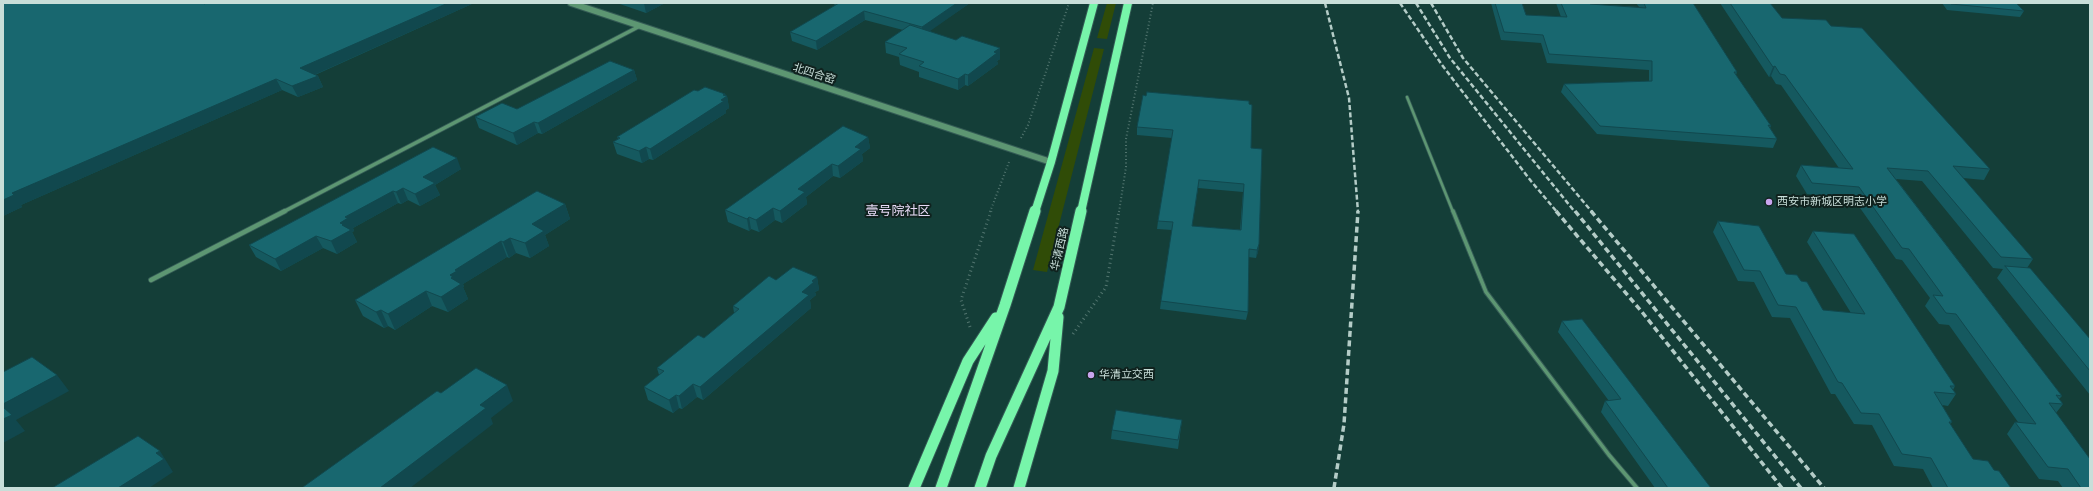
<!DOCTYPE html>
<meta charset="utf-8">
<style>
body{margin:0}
#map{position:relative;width:2093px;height:491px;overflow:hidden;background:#143e38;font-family:"Fira Sans Condensed",sans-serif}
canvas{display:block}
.frame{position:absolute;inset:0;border:4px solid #c8ded9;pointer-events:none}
</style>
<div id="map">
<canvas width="2093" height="491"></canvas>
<div class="frame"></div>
</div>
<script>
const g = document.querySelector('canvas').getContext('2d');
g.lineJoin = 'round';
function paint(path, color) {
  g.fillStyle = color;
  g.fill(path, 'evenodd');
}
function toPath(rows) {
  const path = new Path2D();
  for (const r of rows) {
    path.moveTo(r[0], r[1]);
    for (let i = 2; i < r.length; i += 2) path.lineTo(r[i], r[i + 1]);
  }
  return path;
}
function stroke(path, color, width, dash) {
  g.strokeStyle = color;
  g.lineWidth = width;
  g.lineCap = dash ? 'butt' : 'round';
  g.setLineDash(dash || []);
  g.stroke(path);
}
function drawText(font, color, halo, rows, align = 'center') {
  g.font = font + ' "Fira Sans Condensed","Noto Sans SC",sans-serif';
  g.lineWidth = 4;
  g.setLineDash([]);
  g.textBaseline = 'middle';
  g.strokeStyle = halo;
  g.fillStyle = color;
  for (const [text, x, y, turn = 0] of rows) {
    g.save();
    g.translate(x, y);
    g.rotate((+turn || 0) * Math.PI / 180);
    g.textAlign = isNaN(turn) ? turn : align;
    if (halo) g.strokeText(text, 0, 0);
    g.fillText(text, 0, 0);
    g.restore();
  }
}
paint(toPath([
 [1107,3,1116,3,1107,39,1097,38],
 [1094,48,1104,49,1047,272,1033,270]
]), '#304c07');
const serviceFar1 = toPath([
 [1407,97,1453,212]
]);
const service = toPath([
 [1453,211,1486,292,1609,455,1637,488]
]);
const minorFar1 = toPath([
 [283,212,638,27]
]);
const minor = toPath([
 [151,280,285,211]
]);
const tertiary = toPath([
 [571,3,1051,162]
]);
const primaryFar1 = toPath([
 [1035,212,1051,162,1094,3],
 [1081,212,1128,3]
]);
const primary = toPath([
 [914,488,968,361,996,318],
 [941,488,1005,305,1035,211],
 [980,488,991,456,1059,307,1081,211],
 [1019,488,1053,371,1058,317]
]);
stroke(serviceFar1, '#345b55', 4);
stroke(service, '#345b55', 5.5);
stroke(minorFar1, '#345b55', 5);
stroke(minor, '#345b55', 6);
stroke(tertiary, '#345b55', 8);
stroke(primaryFar1, '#345b55', 10);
stroke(primary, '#345b55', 13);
stroke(toPath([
 [1021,138,1028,125,1069,3],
 [990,212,1009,162],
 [1119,212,1126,167,1126,139,1153,3]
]), '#52756f', 2, [1, 2.5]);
stroke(toPath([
 [970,327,961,300,991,211],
 [1073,334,1106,287,1119,211]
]), '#52756f', 3, [1, 3.5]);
stroke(serviceFar1, '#5d9672', 2.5);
stroke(service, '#5d9672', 3.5);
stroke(minorFar1, '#5d9672', 3.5);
stroke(minor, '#5d9672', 4.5);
stroke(tertiary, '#5d9672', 6);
stroke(primaryFar1, '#77f5aa', 8);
stroke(primary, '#77f5aa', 11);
stroke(toPath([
 [1325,3,1349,98,1358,212],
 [1400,3,1442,65,1531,181,1557,212],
 [1416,3,1450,58,1575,212],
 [1431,3,1463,58,1592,212]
]), '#b4ccc7', 2.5, [5, 2.5]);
stroke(toPath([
 [1556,211,1642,312,1782,488],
 [1575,211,1801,488],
 [1591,211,1824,488],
 [1334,488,1344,424,1358,211]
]), '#b4ccc7', 3.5, [6, 3.5]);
paint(toPath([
 [474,3,315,75,318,76,323,87,298,97,282,90,21,205,22,207,3,216,204,4],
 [617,3,665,3,646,13],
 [833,3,970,3,929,31,1000,59,997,61,998,64,968,86,965,85,958,90,919,77,919,72,900,65,899,57,886,53,885,42,903,30,865,20,817,50,792,41,790,32,835,6,834,3],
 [1491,3,1522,3,1526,15,1561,17,1556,3,1590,3,1590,4,1639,7,1636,3,1693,3,1737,72,1736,75,1771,126,1770,128,1777,139,1773,148,1597,134,1561,92,1564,84,1649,81,1649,70,1547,63,1541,43,1501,40],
 [1720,3,1770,3,1782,18,1831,26,1990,169,1984,180,1963,178,2033,259,2027,268,2090,339,2090,395,1997,278,2003,269,1993,268,1922,181,1896,179,2062,396,2059,399,2063,404,2056,413,2090,488,2063,488,2058,481,2039,479,2007,434,2015,422,2018,422,1949,325,1939,324,1925,306,1930,298,1902,260,1896,259,1853,198,1807,194,1796,176,1801,165,1839,168,1781,85,1776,84,1771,76,1769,77],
 [1942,3,2016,3,2024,11,2020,17,1947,10],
 [634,70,637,80,542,134,538,133,517,145,479,128,475,117,517,109],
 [698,91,725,94,726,96,727,96,729,108,726,110,726,113,653,160,649,159,642,163,617,154,613,142,618,139,617,137],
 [1249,104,1251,148,1259,244,1258,252,1256,258,1248,257,1248,312,1246,320,1160,309,1161,301,1172,230,1157,229,1158,221,1172,138,1137,135,1137,127],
 [1198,188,1243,192,1240,230,1192,226],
 [868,137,870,148,862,154,863,161,840,178,833,176,806,197,807,204,782,223,775,220,759,232,751,229,749,231,728,222,725,210],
 [433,147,461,169,435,185,440,195,420,206,408,200,401,204,398,203,353,228,354,231,352,232,357,242,337,254,323,248,281,271,256,257,249,245],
 [565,204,570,219,545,235,549,246,530,258,516,253,509,258,507,257,463,284,464,287,463,287,468,299,448,312,432,306,395,330,388,326,384,328,363,316,355,300],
 [1718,221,1786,274,1801,281,1823,310,1851,313,1807,242,1813,231,1955,386,1953,390,1956,394,1948,406,1942,405,1952,422,1950,424,1973,459,1994,470,2011,488,1933,488,1923,469,1894,466,1872,425,1854,424,1835,394,1831,394,1790,318,1772,317,1754,282,1738,281,1713,232],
 [817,277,819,290,815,292,816,295,810,300,811,308,703,400,697,397,682,409,679,408,673,413,648,400,644,387,659,375,657,368,704,338,734,313,733,306,776,280],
 [1562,321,1711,488,1655,488,1601,412,1605,401,1609,401,1558,332],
 [1182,420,1178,449,1111,439,1112,430]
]), '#15595f');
paint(toPath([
 [448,3,474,3,305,79,300,68],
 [644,3,665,3,646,13],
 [957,3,970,3,923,36,922,27],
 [864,11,865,20,817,50,816,41],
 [1000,48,1000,59,997,61,998,64,968,86,968,75,994,52],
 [1775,66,1771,76,1769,77,1773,67],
 [634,70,637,80,542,134,538,123],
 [965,74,965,85,958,90,958,79],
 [318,76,323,87,298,97,292,86],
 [276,79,282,90,21,205,22,207,3,216,3,200,12,193],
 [725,94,726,97,727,96,729,108,726,110,726,113,653,160,650,149,721,100,723,95],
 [534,122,538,133,517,145,513,133],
 [868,137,870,148,862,154,863,161,840,178,838,166,855,147],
 [646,147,649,159,642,163,639,151],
 [457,158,461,169,435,185,440,195,420,206,415,194,423,177],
 [832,164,833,176,806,197,807,204,782,223,780,211,798,189],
 [1199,180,1198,188,1191,234,1192,226],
 [403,188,408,200,401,204,396,192],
 [393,191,398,203,353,228,354,231,352,232,357,242,337,254,331,241,340,223,345,217],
 [565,204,570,219,545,235,549,246,530,258,525,243,532,224],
 [773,208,775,220,759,232,756,220],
 [749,217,751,229,749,231,747,219],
 [316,236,323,248,281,271,275,259],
 [510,238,516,253,509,258,503,242],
 [501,241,507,257,463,284,464,287,463,287,468,299,448,312,441,297,450,275,455,270],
 [1259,244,1258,252,1256,258,1257,250],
 [817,277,819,290,815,292,816,295,810,300,811,308,703,400,700,387,802,292,812,281],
 [426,291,432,306,395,330,388,314],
 [381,310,388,326,384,328,376,312],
 [57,375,69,391,16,420,25,431,3,443,3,404],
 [693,384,697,397,682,409,679,396],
 [507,385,513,401,491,418,493,424,410,488,380,488,480,405],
 [676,395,679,408,673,413,669,400],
 [160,451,173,472,149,488,118,488,156,453]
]), '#11484e');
const building = toPath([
 [3,3,203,3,204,4,206,3,448,3,300,68,318,76,292,86,276,79,12,193,14,195,3,200,3,3],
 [839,3,957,3,922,27,864,11,816,41,790,32,839,3],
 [1495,3,1522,3,1526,15,1567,17,1561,3,1590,3,1590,4,1646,8,1644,3,1693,3,1737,72,1734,72,1771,126,1768,125,1777,139,1600,126,1564,84,1652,81,1652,61,1549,54,1543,35,1504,32,1495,3],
 [1730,3,1770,3,1782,18,1826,20,1831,26,1862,28,1990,169,1953,166,2033,259,2001,257,1928,171,1887,168,2062,396,2056,395,2063,404,2049,403,2090,459,2090,488,2081,488,2068,469,2048,467,2015,422,2036,424,1956,314,1946,313,1933,295,1943,296,1909,249,1902,248,1859,187,1812,183,1801,165,1853,169,1785,75,1780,74,1775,66,1773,67,1730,3],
 [1950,3,2016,3,2024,11,1951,4,1950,3],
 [910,25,956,40,962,36,1000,48,994,52,997,53,968,75,965,74,958,79,919,66,924,62,899,54,907,48,885,42,910,25],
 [610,61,634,70,538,123,534,122,513,133,475,117,502,103,517,109,610,61],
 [705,87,725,94,723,95,727,96,721,100,724,101,650,149,646,147,639,151,613,142,620,138,617,137,694,90,698,91,705,87],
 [1147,92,1249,101,1249,104,1252,105,1251,148,1262,149,1259,244,1257,250,1249,249,1248,312,1161,301,1173,222,1158,221,1173,130,1137,127,1143,95,1146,96,1147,92],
 [1199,180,1244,184,1241,230,1192,226,1199,180],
 [843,126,868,137,855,147,861,149,838,166,832,164,798,189,805,192,780,211,773,208,756,220,749,217,747,219,725,210,843,126],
 [433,147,457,158,423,177,435,183,415,194,403,188,396,192,393,191,345,217,348,218,340,223,343,224,342,225,351,230,331,241,316,236,275,259,249,245,433,147],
 [537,191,565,204,532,224,544,231,525,243,510,238,503,242,501,241,455,270,457,271,450,275,453,277,451,278,461,284,441,297,426,291,388,314,381,310,376,312,355,300,537,191],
 [1718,221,1759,226,1786,274,1797,275,1801,281,1807,282,1823,310,1865,314,1813,231,1854,234,1955,386,1950,386,1956,394,1934,392,1952,422,1949,422,1973,459,1988,461,1994,470,1999,471,2011,488,1948,488,1931,458,1902,454,1879,414,1861,413,1842,383,1838,382,1796,307,1778,305,1760,271,1744,270,1718,221],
 [2005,266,2030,268,2090,339,2090,371,2005,266],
 [793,267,817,277,812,281,814,282,802,292,809,295,700,387,693,384,679,396,676,395,669,400,644,387,664,371,657,368,698,335,704,338,739,309,733,306,769,276,776,280,793,267],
 [1582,319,1711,488,1668,488,1605,401,1621,399,1562,321,1582,319],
 [32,357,57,375,3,404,3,372,32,357],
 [476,368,507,385,480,405,486,408,380,488,304,488,303,487,437,391,441,393,476,368],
 [3,407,12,415,3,419,3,407],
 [1116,410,1182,420,1178,440,1112,430,1116,410],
 [138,436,160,451,156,453,164,459,118,488,52,488,138,436]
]);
paint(building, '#18676f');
stroke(building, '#11484e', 1);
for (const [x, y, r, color] of [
 [1769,202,4,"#c9a5ee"],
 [1091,375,4,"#c9a5ee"]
]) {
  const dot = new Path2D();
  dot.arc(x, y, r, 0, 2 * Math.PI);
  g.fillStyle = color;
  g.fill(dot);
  stroke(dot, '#10221e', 1.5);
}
drawText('11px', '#c8ded9', '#10221e', [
 ["北四合窑",814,74,18],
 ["华清西路",1060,249,-77]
]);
drawText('11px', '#c8ded9', '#10221e', [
 ["西安市新城区明志小学",1777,202],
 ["华清立交西",1099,375]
], 'left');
drawText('13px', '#e6d9f5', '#10221e', [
 ["壹号院社区",898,211]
]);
</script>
